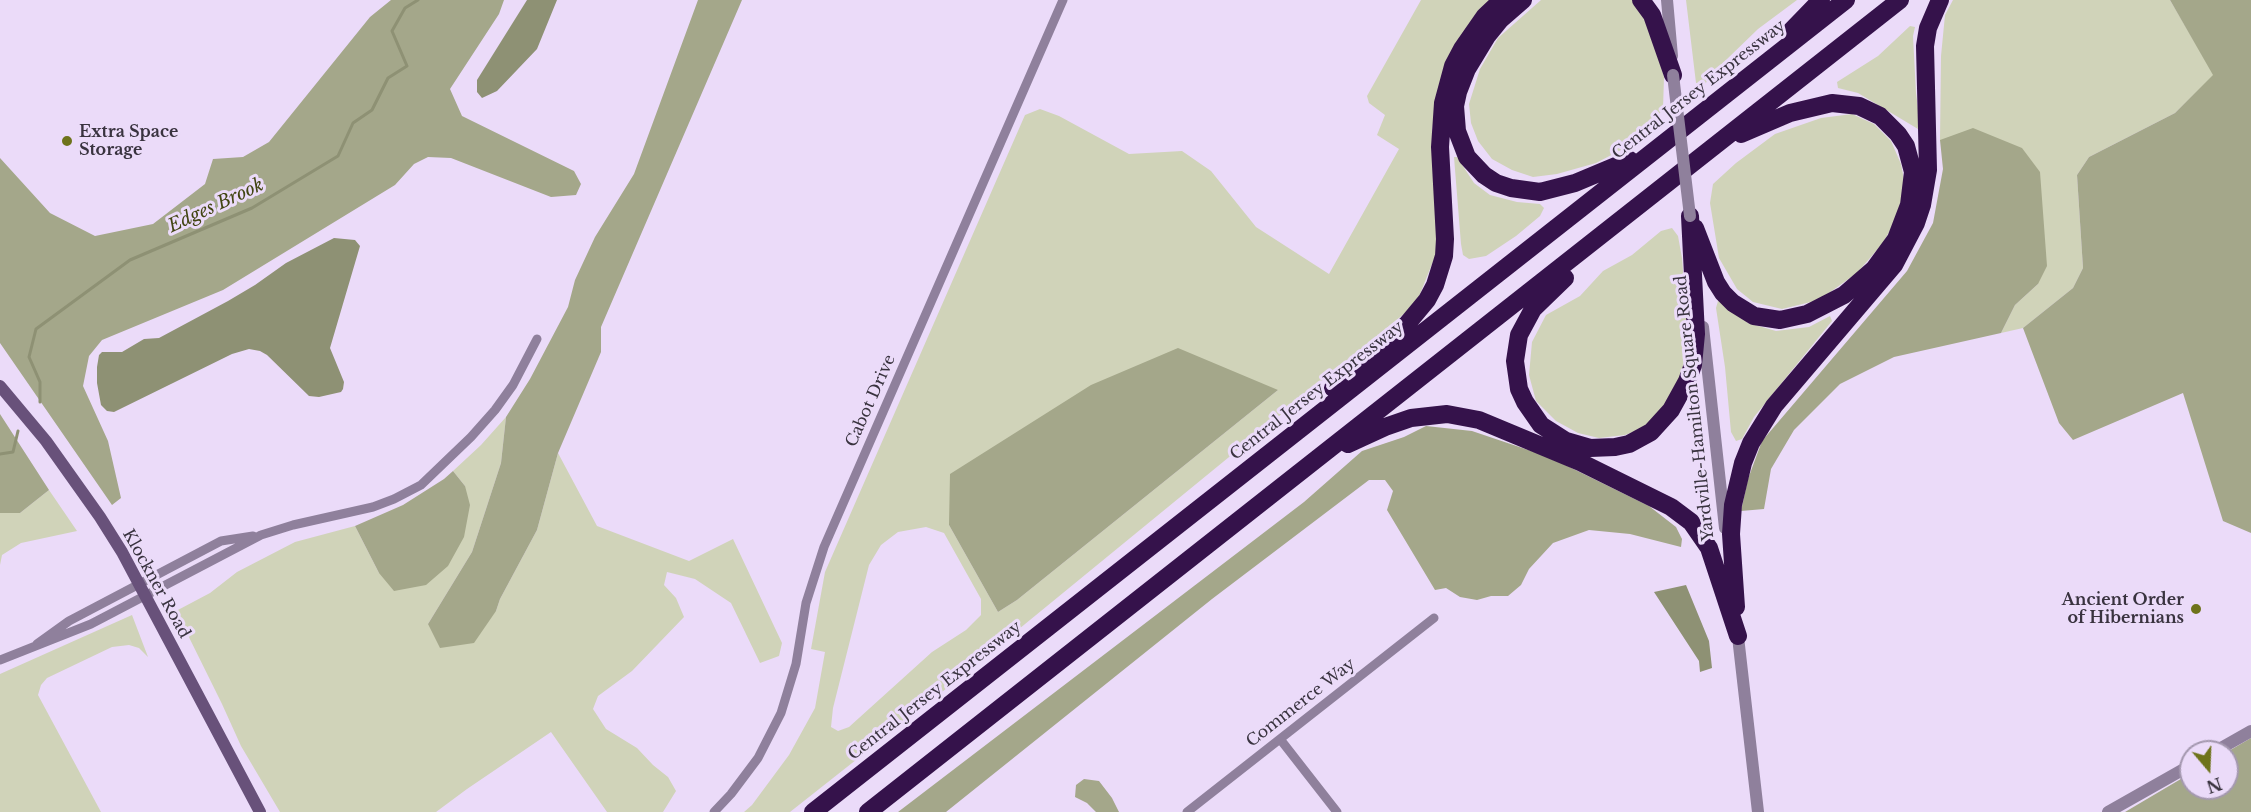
<!DOCTYPE html>
<style>
body{margin:0}
#map{position:relative;width:2251px;height:812px;overflow:hidden;background:#ebdbf9;font-family:"Libre Baskerville",serif}
canvas{display:block}
.north{position:absolute;left:2179px;top:740px;width:60px;height:60px;box-sizing:border-box;background:#ebdbf9;border:2px solid #a498af;border-radius:50%;rotate:161deg;font-size:16px;font-weight:700;line-height:24px;text-align:center;color:#39333f}
.north::after{content:'';display:block;margin:auto;width:21px;height:27px;background:#6e731b;clip-path:polygon(50% 0,100% 100%,50% 72%,0 100%)}
</style>
<div id="map">
<canvas width="2251" height="812"></canvas>
<div class="north">N</div>
</div>
<script>
const g = document.querySelector('canvas').getContext('2d');
g.lineJoin = 'round';
function paint(path, color) {
  g.fillStyle = color;
  g.fill(path, 'evenodd');
}
function toPath(rows) {
  const path = new Path2D();
  for (const r of rows) {
    path.moveTo(r[0], r[1]);
    for (let i = 2; i < r.length; i += 2) path.lineTo(r[i], r[i + 1]);
  }
  return path;
}
function stroke(path, color, width, dash) {
  g.strokeStyle = color;
  g.lineWidth = width;
  g.lineCap = dash ? 'butt' : 'round';
  g.setLineDash(dash || []);
  g.stroke(path);
}
function drawText(font, color, halo, rows, align = 'center') {
  g.font = font + ' "Libre Baskerville",serif';
  g.lineWidth = 6;
  g.setLineDash([]);
  g.textBaseline = 'middle';
  g.strokeStyle = halo;
  g.fillStyle = color;
  for (const [text, x, y, turn = 0] of rows) {
    g.save();
    g.translate(x, y);
    g.rotate((+turn || 0) * Math.PI / 180);
    g.textAlign = isNaN(turn) ? turn : align;
    if (halo) g.strokeText(text, 0, 0);
    g.fillText(text, 0, 0);
    g.restore();
  }
}
paint(toPath([
 [1421,0,1494,0,1438,90,1432,131,1438,249,1416,304,942,692,790,812,744,812,752,805,789,755,815,708,825,652,811,649,825,572,1025,115,1040,109,1059,116,1129,154,1182,151,1211,171,1256,227,1329,274,1399,149,1377,135,1385,115,1369,103,1367,96],
 [1278,390,1017,600,998,612,949,525],
 [926,527,944,533,981,599,981,615,966,630,932,652,849,727,838,731,831,727,833,708,869,565,881,545,898,532],
 [1541,0,1634,0,1649,19,1664,77,1663,109,1649,128,1623,149,1596,163,1557,174,1533,177,1512,170,1492,159,1478,141,1471,123,1469,104,1480,69,1498,38],
 [1686,0,1797,0,1758,29,1725,61,1704,85,1696,83],
 [1953,0,2170,0,2214,75,2175,113,2089,157,2077,175,2083,268,2073,288,2023,328,2001,333,2015,305,2038,284,1940,140,1941,56,1945,15],
 [1910,26,1915,27,1913,36,1916,93,1920,124,1918,129,1858,93,1838,88,1837,82,1878,56],
 [1852,114,1874,124,1891,141,1901,164,1905,185,1898,216,1883,243,1857,273,1819,300,1782,309,1753,302,1737,289,1719,258,1710,203,1713,184,1736,163,1775,134,1821,118],
 [1454,157,1457,157,1474,183,1490,195,1517,202,1540,204,1544,208,1540,216,1516,236,1486,256,1469,259,1463,255,1461,244],
 [1672,228,1678,236,1682,258,1689,347,1682,376,1667,405,1649,426,1625,435,1599,438,1578,433,1556,421,1536,401,1529,375,1532,342,1546,315,1580,296,1603,271,1632,255,1661,231],
 [1718,301,1726,303,1748,323,1776,331,1809,327,1830,316,1832,321,1754,417,1742,439,1736,441,1731,432,1725,367,1716,308],
 [506,417,501,463,472,552,428,624,496,611,500,599,537,530,558,453,597,526,689,561,733,539,782,643,779,656,760,663,731,603,695,579,667,572,664,585,676,598,684,617,632,671,598,696,593,709,606,729,637,748,653,765,668,777,676,791,663,812,607,812,551,732,467,789,436,812,280,812,241,746,222,704,176,611,210,593,237,572,295,542,355,526,379,573,465,486,453,471,481,445],
 [49,490,77,531,21,543,2,555,0,565,0,513,20,513],
 [132,615,148,657,139,648,129,645,112,647,47,678,41,685,38,695,101,812,0,812,0,674]
]), '#d0d3b9');
paint(toPath([
 [391,0,504,0,499,14,450,89,462,116,574,171,581,184,576,195,551,197,451,158,428,157,414,164,395,185,223,290,102,340,89,356,83,386,108,441,121,498,112,505,0,343,0,158,50,213,95,236,153,224,205,184,213,159,243,157,269,142,370,17],
 [698,0,742,0,601,327,601,352,558,453,537,530,500,599,496,611,474,643,440,648,428,624,472,552,501,463,506,417,530,379,568,307,575,280,595,237,634,174],
 [2170,0,2251,0,2251,533,2223,521,2183,393,2073,440,2059,423,2023,328,2073,288,2083,268,2077,175,2089,157,2175,113,2213,75],
 [1973,128,2022,148,2040,172,2047,266,2038,284,2015,305,2001,333,1894,357,1840,384,1794,430,1771,469,1764,509,1741,511,1748,479,1762,441,1907,271,1933,223,1943,169,1940,140],
 [1178,348,1278,390,1017,600,998,612,949,525,950,474,1091,385],
 [0,414,49,490,20,513,0,513],
 [1426,426,1472,431,1549,457,1649,506,1676,527,1682,539,1681,547,1630,534,1589,530,1553,543,1529,569,1521,585,1508,596,1491,596,1477,600,1460,597,1446,588,1435,590,1387,510,1393,491,1385,480,1369,480,1212,599,946,812,898,812,1304,502,1362,451,1404,437],
 [453,471,465,486,470,505,464,537,448,566,426,585,394,591,379,573,355,526,403,505,444,479],
 [2251,738,2251,812,2125,812,2191,773,2191,788,2227,788,2227,752],
 [1084,779,1099,781,1112,798,1119,812,1096,812,1087,803,1075,797,1076,785]
]), '#a4a78a');
paint(toPath([
 [527,0,557,0,537,49,497,91,482,98,477,92,477,80],
 [334,238,355,240,360,246,330,348,344,382,343,389,341,392,319,397,309,396,267,355,260,351,249,349,232,354,114,412,107,411,101,405,97,383,97,367,99,355,102,352,122,352,144,339,159,338,228,301,255,285,286,263],
 [1686,585,1709,641,1712,668,1700,672,1699,661,1654,592]
]), '#8e9174');
stroke(toPath([
 [40,402,40,382,29,357,36,329,130,260,252,208,338,156,353,123,372,110,388,78,407,66,392,31,405,8,418,0],
 [0,454,13,452,18,431]
]), '#8e9174', 3);
stroke(toPath([
 [37,644,69,621,221,541,253,536],
 [0,660,91,624,261,535,293,525,373,507,394,499,421,485,471,437,495,410,513,385,537,339],
 [1280,739,1337,812],
 [714,812,731,794,758,758,781,713,796,664,806,603,824,547,1063,0],
 [1187,812,1434,618]
]), '#8f809c', 9);
stroke(toPath([
 [1667,0,1672,56],
 [1703,327,1725,528],
 [1737,628,1758,812],
 [2214,752,2251,731],
 [2108,812,2191,765]
]), '#8f809c', 12);
stroke(toPath([
 [0,386,46,441,100,517,122,552,260,812]
]), '#68517a', 12);
stroke(toPath([
 [1523,0,1500,20,1487,36,1467,69,1458,92,1455,106,1457,131,1467,157,1484,175,1496,183,1511,188,1540,192,1575,183,1630,160],
 [1641,0,1652,15,1673,75],
 [1791,31,1821,0],
 [1695,228,1716,282,1723,293,1733,303,1754,316,1780,320,1807,314,1844,295,1874,269,1896,239,1909,205,1913,172,1906,146,1898,134,1880,116,1859,106,1832,103,1790,113,1741,134],
 [1565,278,1533,309,1519,335,1515,361,1519,389,1525,402,1541,425,1566,441,1590,448,1615,447,1629,444,1651,432,1671,410,1687,381,1693,365,1696,334,1690,216],
 [1333,388,1407,324,1427,300,1435,285,1444,256,1445,239,1440,147,1443,103,1453,66,1462,49,1485,16,1502,0],
 [1348,444,1385,427,1411,418,1447,414,1479,420,1580,462,1671,507,1691,522,1709,548,1738,636],
 [1736,607,1731,534,1733,505,1743,463,1751,443,1774,406,1894,265,1916,223,1922,205,1928,170,1925,46,1928,28,1940,0],
 [813,812,1846,0],
 [868,812,1900,0]
]), '#35124b', 18);
stroke(toPath([
 [1673,75,1690,216]
]), '#8f809c', 12);
for (const [x, y, r, color] of [
 [67,141,6,"#6e731b"],
 [2196,609,6,"#6e731b"]
]) {
  const dot = new Path2D();
  dot.arc(x, y, r, 0, 2 * Math.PI);
  g.fillStyle = color;
  g.fill(dot);
  stroke(dot, '#ebdbf9', 2);
}
drawText('16px', '#39333f', '#ebdbf9', [
 ["Central Jersey Expressway",1699,90,-38],
 ["Central Jersey Expressway",1317,391,-38],
 ["Cabot Drive",871,401,-66],
 ["Yardville-Hamilton Square Road",1695,408,-96],
 ["Klockner Road",156,584,61],
 ["Central Jersey Expressway",935,691,-38],
 ["Commerce Way",1301,703,-38]
]);
drawText('bold 16px', '#39333f', '#ebdbf9', [
 ["Extra Space",79,132],
 ["Storage",79,150],
 ["Ancient Order",2184,600,"right"],
 ["of Hibernians",2184,618,"right"]
], 'left');
drawText('italic 18px', '#424512', '#ebdbf9', [
 ["Edges Brook",216,206,-25]
]);
</script>
